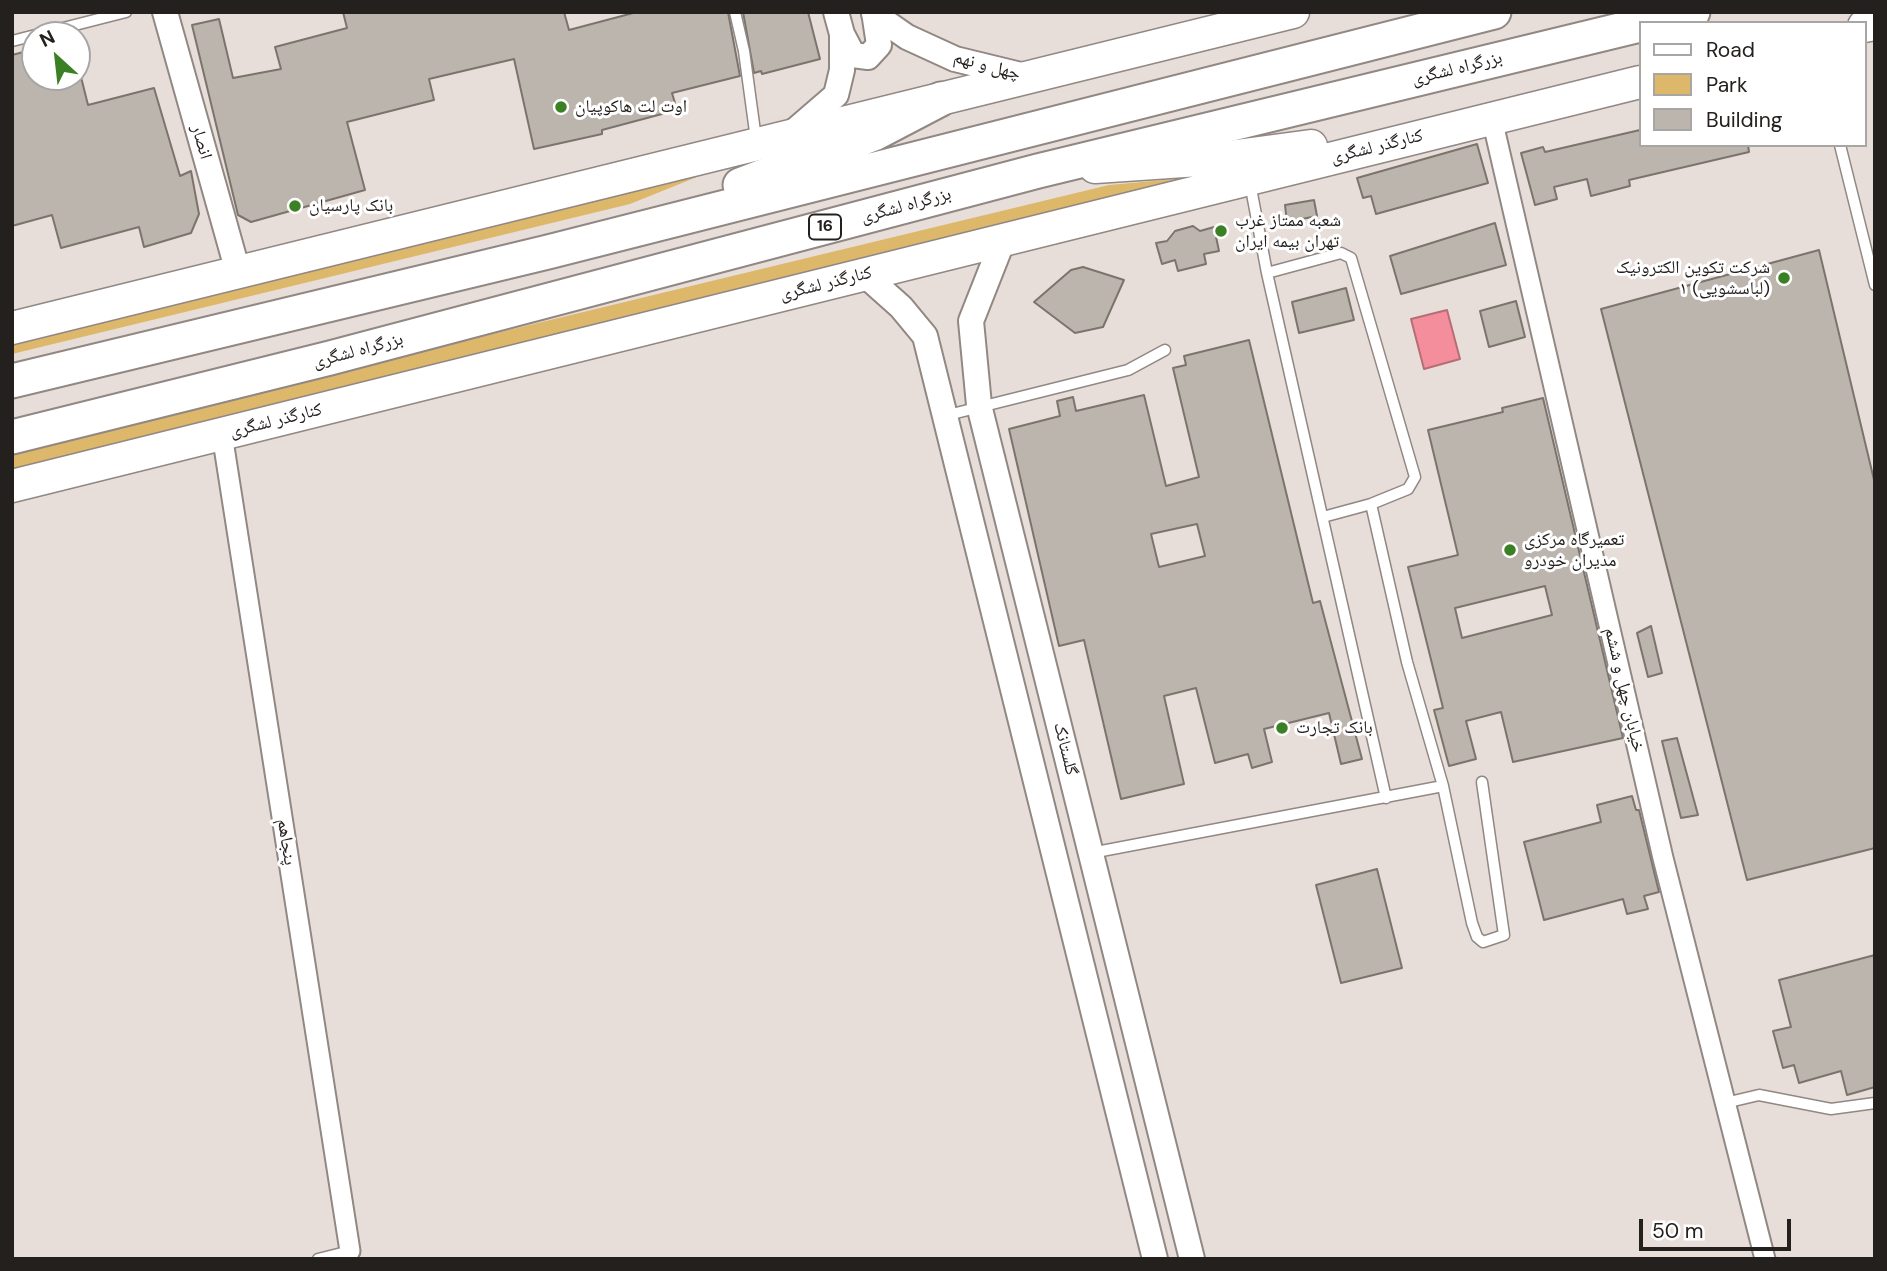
<!DOCTYPE html>
<meta charset="utf-8">
<style>
body{margin:0}
#map{position:relative;width:1887px;height:1271px;overflow:hidden;background:#e8ded9;font-family:"DM Sans",sans-serif}
canvas{display:block}
.frame{position:absolute;inset:0;border:14px solid #24201e;pointer-events:none}
.legend{position:absolute;left:1639px;top:21px;width:228px;height:126px;box-sizing:border-box;background:#fff;border:2px solid #a7a6a5;margin:0;padding:9px 12px;list-style:none;font-size:21px;color:#24201e}
.legend li{display:flex;align-items:center;gap:14px;height:35px}
.legend b{width:35px;border:2px solid #a7a6a5}
.north{position:absolute;left:21px;top:21px;width:70px;height:70px;box-sizing:border-box;background:#fff;border:2px solid #a7a6a5;border-radius:50%;rotate:333deg;font-size:19px;font-weight:700;line-height:28px;text-align:center;color:#24201e}
.north::after{content:'';display:block;margin:auto;width:24px;height:32px;background:#3b8024;clip-path:polygon(50% 0,100% 100%,50% 72%,0 100%)}
.scale{position:absolute;left:1639px;top:1219px;width:152px;height:32px;box-sizing:border-box;border:4px solid #24201e;border-top:0;padding-left:9px;font-size:21px;line-height:24px;white-space:nowrap;color:#24201e;-webkit-text-stroke:5px #fff;paint-order:stroke}
</style>
<div id="map">
<canvas width="1887" height="1271"></canvas>
<div class="frame"></div>
<ul class="legend">
<li><b style="height:9px;background:#fff"></b>Road</li>
<li><b style="height:19px;background:#ddb86a"></b>Park</li>
<li><b style="height:19px;background:#bcb5ad"></b>Building</li>
</ul>
<div class="north">N</div>
<div class="scale">50 m</div>
</div>
<script>
const g = document.querySelector('canvas').getContext('2d');
g.lineJoin = 'round';
function paint(path, color) {
  g.fillStyle = color;
  g.fill(path, 'evenodd');
}
function toPath(rows) {
  const path = new Path2D();
  for (const r of rows) {
    path.moveTo(r[0], r[1]);
    for (let i = 2; i < r.length; i += 2) path.lineTo(r[i], r[i + 1]);
  }
  return path;
}
function stroke(path, color, width, dash) {
  g.strokeStyle = color;
  g.lineWidth = width;
  g.lineCap = dash ? 'butt' : 'round';
  g.setLineDash(dash || []);
  g.stroke(path);
}
function drawText(font, color, halo, rows, align = 'center') {
  g.font = font + ' "DM Sans","Noto Naskh Arabic",sans-serif';
  g.lineWidth = 6;
  g.setLineDash([]);
  g.textBaseline = 'middle';
  g.strokeStyle = halo;
  g.fillStyle = color;
  for (const [text, x, y, turn = 0] of rows) {
    g.save();
    g.translate(x, y);
    g.rotate((+turn || 0) * Math.PI / 180);
    g.textAlign = isNaN(turn) ? turn : align;
    if (halo) g.strokeText(text, 0, 0);
    g.fillText(text, 0, 0);
    g.restore();
  }
}
paint(toPath([
 [754,154,630,204,12,354,12,338],
 [1209,176,12,473,12,450,1109,185]
]), '#ddb86a');
const water = toPath([
 [1447,310,1460,359,1424,369,1411,319,1447,310]
]);
paint(water, '#f48e9c');
stroke(water, '#b66d76', 2);
const building = toPath([
 [343,12,564,12,569,30,637,12,728,12,740,76,672,93,677,110,602,130,602,134,534,149,514,59,429,79,434,100,347,122,365,190,251,222,238,215,192,25,219,19,233,78,281,69,275,47,347,28,343,12],
 [743,12,808,12,820,59,762,74,761,71,754,73,743,12],
 [35,49,35,77,81,77,88,105,154,88,180,176,191,171,199,214,191,233,144,247,139,227,61,248,52,215,12,226,12,55,35,49],
 [1640,130,1640,145,1748,145,1749,152,1629,180,1630,186,1591,196,1587,179,1554,187,1557,199,1535,205,1521,153,1543,147,1545,152,1640,130],
 [1477,144,1488,183,1376,214,1371,196,1363,198,1357,178,1477,144],
 [1314,200,1317,216,1287,222,1285,205,1314,200],
 [1495,223,1506,265,1401,294,1390,256,1495,223],
 [1193,226,1200,231,1214,227,1219,251,1204,254,1206,264,1178,271,1175,260,1162,264,1156,243,1167,241,1175,231,1193,226],
 [1819,250,1875,484,1875,848,1747,880,1601,309,1819,250],
 [1083,267,1124,280,1103,327,1075,333,1034,302,1071,270,1083,267],
 [1346,288,1354,320,1299,333,1292,302,1346,288],
 [1516,301,1525,337,1489,347,1480,311,1516,301],
 [1249,340,1313,603,1320,601,1362,759,1341,764,1329,713,1264,729,1272,762,1252,768,1248,754,1215,763,1196,688,1164,696,1184,784,1121,799,1084,640,1059,646,1009,429,1060,416,1057,401,1073,397,1076,411,1144,395,1166,486,1199,477,1173,368,1186,365,1184,356,1249,340],
 [1197,524,1205,556,1159,567,1151,534,1197,524],
 [1543,398,1623,738,1513,762,1501,712,1466,721,1476,759,1449,766,1434,710,1443,708,1408,567,1458,555,1428,430,1503,412,1502,408,1543,398],
 [1545,586,1552,615,1462,638,1455,608,1545,586],
 [1651,626,1662,673,1648,677,1637,633,1651,626],
 [1677,738,1698,815,1681,818,1662,741,1677,738],
 [1632,796,1636,810,1639,810,1659,892,1644,896,1648,909,1627,914,1623,899,1544,920,1524,842,1601,822,1597,805,1632,796],
 [1377,869,1402,968,1341,983,1316,885,1377,869],
 [1875,955,1875,1087,1847,1095,1841,1071,1799,1083,1794,1065,1783,1068,1773,1031,1791,1027,1779,980,1875,955]
]);
paint(building, '#bcb5ad');
stroke(building, '#7b746d', 2);
const service = toPath([
 [735,12,744,51,756,139],
 [12,41,126,12],
 [1840,145,1875,285],
 [1250,183,1267,273,1386,798],
 [1267,273,1341,253,1351,258,1415,477,1408,489,1371,504,1323,517],
 [944,416,1128,370,1165,350],
 [1371,504,1407,662,1443,786,1472,923,1477,937,1483,942,1504,935,1482,782],
 [1091,853,1443,786],
 [1725,1103,1759,1095,1831,1109,1875,1103],
 [318,1259,350,1251]
]);
const minor = toPath([
 [1492,119,1663,858,1765,1259],
 [222,434,350,1251]
]);
const tertiary = toPath([
 [165,12,238,272],
 [874,14,907,37,955,59,1029,77],
 [842,34,853,55,868,57,879,45,874,12],
 [792,133,836,95,842,70,842,34,836,12],
 [1003,240,971,321,979,405,1192,1259],
 [864,274,901,307,925,336,1155,1259]
]);
const primary = toPath([
 [1864,26,1875,24],
 [1095,167,1214,159,1311,146],
 [12,328,1293,12],
 [12,486,1640,82]
]);
const trunk = toPath([
 [1650,23,1693,12],
 [740,185,876,133,941,99],
 [12,381,548,252,1494,12],
 [12,437,330,358,1038,171,1640,25]
]);
stroke(service, '#918783', 13);
stroke(minor, '#918783', 23);
stroke(tertiary, '#918783', 28);
stroke(primary, '#918783', 35);
stroke(trunk, '#918783', 37);
stroke(service, '#fff', 10);
stroke(minor, '#fff', 19);
stroke(tertiary, '#fff', 24);
stroke(primary, '#fff', 32);
stroke(trunk, '#fff', 33);
for (const [x, y, r, color] of [
 [561,107,7,"#3b8024"],
 [295,206,7,"#3b8024"],
 [1221,231,7,"#3b8024"],
 [1784,278,7,"#3b8024"],
 [1510,550,7,"#3b8024"],
 [1282,728,7,"#3b8024"]
]) {
  const dot = new Path2D();
  dot.arc(x, y, r, 0, 2 * Math.PI);
  g.fillStyle = color;
  g.fill(dot);
  stroke(dot, '#fff', 2.5);
}
for (const [x, y, w] of [
 [825,227,32]
]) {
  const box = new Path2D();
  box.roundRect(x - w / 2, y - 12.5, w, 25, 5);
  g.fillStyle = '#fff';
  g.fill(box);
  stroke(box, '#24201e', 2);
}
drawText('bold 16px', '#24201e', null, [
 ["16",825,227]
]);
drawText('18px', '#24201e', '#fff', [
 ["چهل و نهم",987,66,15],
 ["بزرگراه لشگری",1457,69,-14],
 ["انصار",201,142,74],
 ["کنارگذر لشگری",1377,147,-14],
 ["بزرگراه لشگری",906,206,-15],
 ["کنارگذر لشگری",826,284,-14],
 ["بزرگراه لشگری",358,351,-15],
 ["کنارگذر لشگری",276,421,-14],
 ["خیابان چهل و ششم",1624,690,77],
 ["گلستانک",1065,749,76],
 ["پنجاهم",286,842,81]
]);
drawText('18px', '#24201e', '#fff', [
 ["اوت لت هاکوپیان",575,107],
 ["بانک پارسیان",309,206],
 ["شعبه ممتاز غرب",1235,221],
 ["تهران بیمه ایران",1235,242],
 ["شرکت تکوین الکترونیک",1770,268,"right"],
 ["۱ (لباسشویی)",1770,289,"right"],
 ["تعمیرگاه مرکزی",1524,540],
 ["مدیران خودرو",1524,561],
 ["بانک تجارت",1296,728]
], 'left');
</script>
